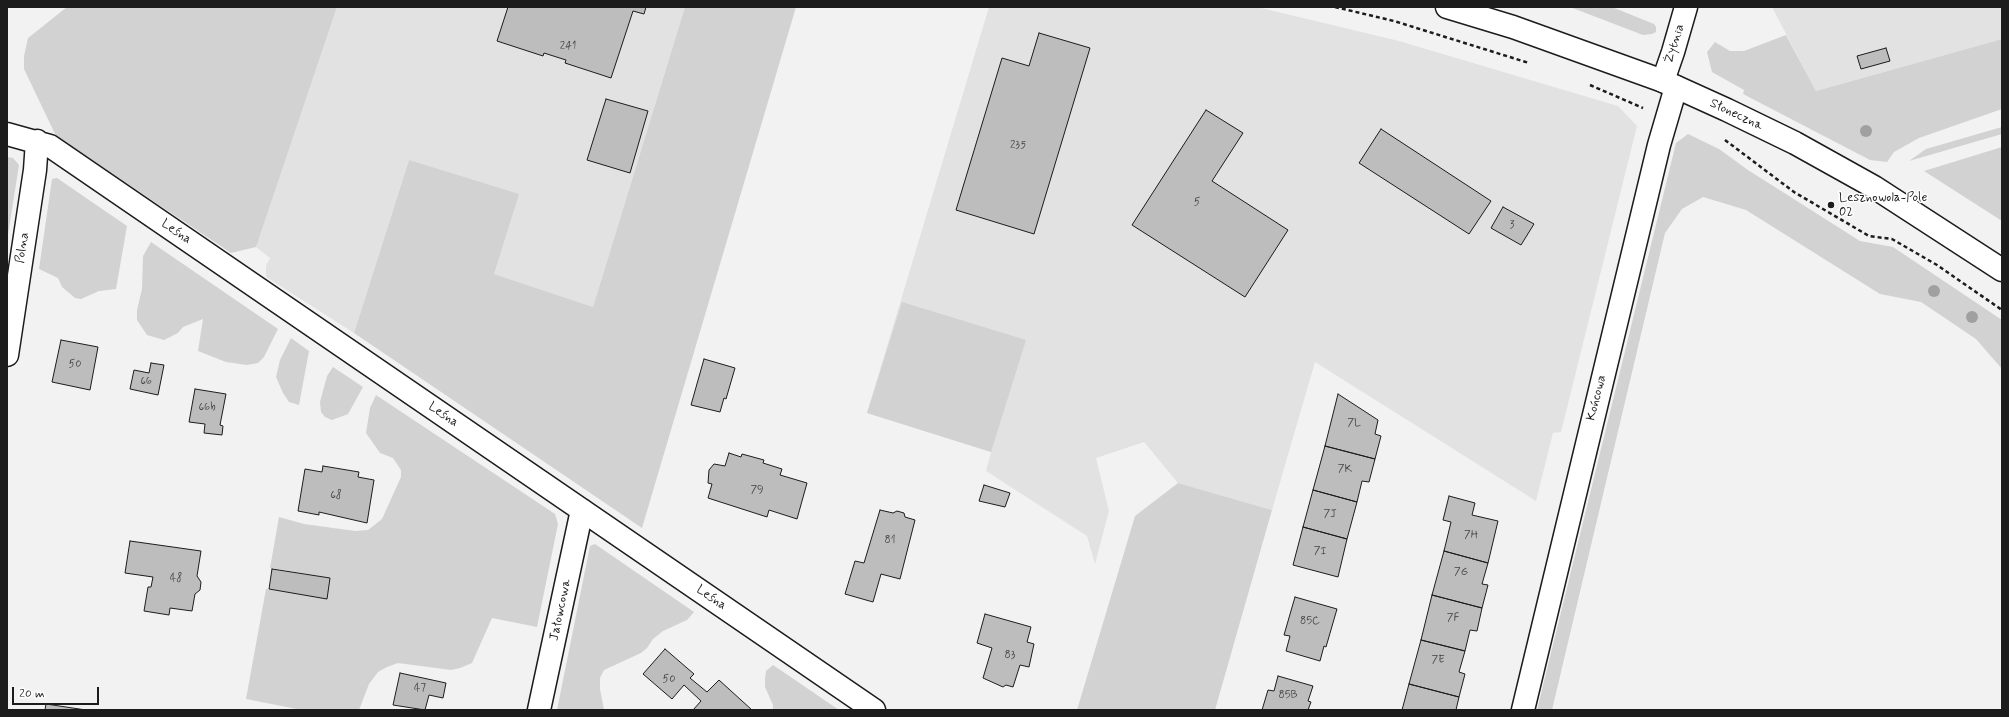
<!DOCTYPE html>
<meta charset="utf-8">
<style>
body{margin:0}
#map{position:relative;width:2009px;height:717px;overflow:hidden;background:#f2f2f2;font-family:Mynerve,sans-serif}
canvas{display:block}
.frame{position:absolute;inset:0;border:8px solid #1c1c1c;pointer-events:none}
.scale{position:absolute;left:12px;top:687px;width:87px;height:18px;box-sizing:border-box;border:2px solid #1c1c1c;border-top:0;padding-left:5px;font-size:12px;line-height:14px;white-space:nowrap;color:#1c1c1c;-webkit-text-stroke:3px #fff;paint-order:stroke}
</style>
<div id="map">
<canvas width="2009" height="717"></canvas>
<div class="frame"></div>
<div class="scale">20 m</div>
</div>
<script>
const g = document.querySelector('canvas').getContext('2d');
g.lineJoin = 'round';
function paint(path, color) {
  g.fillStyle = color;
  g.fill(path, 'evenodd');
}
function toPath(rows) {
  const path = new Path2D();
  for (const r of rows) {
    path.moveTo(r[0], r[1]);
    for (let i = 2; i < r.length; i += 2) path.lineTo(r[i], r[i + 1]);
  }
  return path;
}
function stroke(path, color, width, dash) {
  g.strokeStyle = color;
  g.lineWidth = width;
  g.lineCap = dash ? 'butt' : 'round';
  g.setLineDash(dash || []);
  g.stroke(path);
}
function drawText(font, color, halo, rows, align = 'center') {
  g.font = font + ' Mynerve,sans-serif';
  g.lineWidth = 3;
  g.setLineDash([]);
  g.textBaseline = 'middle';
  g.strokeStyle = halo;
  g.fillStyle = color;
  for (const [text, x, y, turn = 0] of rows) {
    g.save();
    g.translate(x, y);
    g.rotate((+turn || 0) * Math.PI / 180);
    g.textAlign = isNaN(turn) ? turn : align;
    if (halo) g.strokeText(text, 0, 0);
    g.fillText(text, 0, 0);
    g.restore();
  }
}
paint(toPath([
 [337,7,685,7,593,307,494,274,409,160,354,333,266,277,266,266,270,258,256,247,257,243],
 [989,7,1257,7,1399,41,1618,106,1637,126,1561,432,1553,433,1536,501,1315,362,1272,510,1178,483,1144,442,1096,458,1109,511,1095,564,1087,536,986,471,991,452,867,413],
 [1772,7,2002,7,2002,39,1816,91]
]), '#e2e2e2');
paint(toPath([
 [67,7,337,7,256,247,231,253,56,136,24,69,24,56,28,38],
 [685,7,796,7,642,528,354,333,409,160,519,194,494,274,593,307],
 [1570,7,1612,7,1654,24,1656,27,1656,32,1652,34,1643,35],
 [1786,35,1816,91,2002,39,2002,109,1919,138,1894,152,1887,162,1870,160,1743,94,1744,90,1712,72,1707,52,1715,42,1730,51,1744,51],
 [2002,127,2002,134,1909,161,1926,149],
 [1688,134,1719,149,1748,170,1860,241,1893,247,2002,320,2002,369,1976,339,1921,302,1880,294,1746,210,1703,197,1682,209,1665,233,1552,710,1537,710,1676,143],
 [2002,147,2002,221,1924,171],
 [7,157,13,158,19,165,7,241],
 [57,178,127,226,116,289,99,291,81,299,75,298,62,287,58,278,39,269,52,179],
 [151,242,278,329,264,357,258,363,247,365,226,362,198,351,203,319,183,327,178,333,164,340,147,335,137,320,137,310,142,289,143,256],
 [902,302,1026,340,991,452,867,413],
 [291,338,309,351,299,405,289,402,283,393,276,377,280,360],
 [333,367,363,387,348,414,332,420,325,417,321,412,320,402,327,376],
 [376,395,555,514,558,524,537,627,492,618,472,663,460,668,451,670,398,663,387,667,378,672,369,684,359,710,302,710,246,699,266,589,327,598,330,578,270,568,279,517,304,524,355,531,368,530,382,519,401,477,401,470,393,458,380,453,366,433,370,408],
 [1178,483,1272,510,1215,710,1077,710,1135,516],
 [595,544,694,612,687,620,663,631,653,639,647,648,641,653,604,670,600,678,600,689,604,710,557,710,590,546],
 [773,665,820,697,839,710,773,710,773,705,765,687,765,679,766,671]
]), '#d2d2d2');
const building = toPath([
 [508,7,646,7,644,14,633,11,611,78,565,63,566,60,544,53,543,56,497,41,508,7],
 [1039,33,1090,48,1034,234,956,210,1002,58,1029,66,1039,33],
 [1886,48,1890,61,1861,69,1857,56,1886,48],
 [606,99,648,111,630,173,587,160,606,99],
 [1206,110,1243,133,1212,181,1288,230,1245,297,1132,225,1206,110],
 [1381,129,1491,201,1469,234,1359,163,1381,129],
 [1503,207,1534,224,1521,245,1491,228,1503,207],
 [61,340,98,347,90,390,52,382,61,340],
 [704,359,735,368,726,399,724,398,720,412,691,405,704,359],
 [151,363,164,365,158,395,130,389,134,370,149,373,151,363],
 [195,389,226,394,220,425,223,426,222,435,204,433,205,424,189,422,195,389],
 [1338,394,1378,420,1375,434,1381,436,1375,459,1325,446,1338,394],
 [1325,446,1375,459,1369,482,1362,481,1357,502,1313,490,1325,446],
 [729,453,741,457,742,454,764,460,763,463,782,469,780,475,807,483,797,519,769,510,767,517,708,498,712,484,708,483,709,470,714,464,725,466,729,453],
 [323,466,359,472,358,477,374,480,367,523,319,512,319,515,298,511,305,469,322,472,323,466],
 [984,485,1010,493,1005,507,979,501,984,485],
 [1313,490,1357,502,1347,539,1303,527,1313,490],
 [1449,496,1475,503,1472,515,1498,521,1488,563,1444,551,1451,522,1443,520,1449,496],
 [880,510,893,513,897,511,904,513,905,517,915,520,900,579,881,574,873,602,845,594,855,561,864,563,880,510],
 [1303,527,1347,539,1338,577,1293,565,1303,527],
 [130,541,201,551,197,576,201,582,200,590,195,594,192,611,170,608,169,615,144,611,148,587,151,587,153,577,125,573,130,541],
 [1444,551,1488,563,1482,584,1488,585,1482,608,1432,595,1444,551],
 [272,569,330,578,327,599,269,589,272,569],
 [1432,595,1482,608,1477,631,1470,630,1465,651,1421,640,1432,595],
 [1295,597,1337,609,1326,647,1324,646,1320,661,1286,651,1290,636,1284,635,1295,597],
 [985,614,1031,627,1027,642,1034,644,1029,667,1020,665,1013,687,1006,685,1003,687,983,678,992,648,977,643,985,614],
 [1421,640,1465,651,1459,672,1465,674,1459,697,1409,684,1421,640],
 [665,649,694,674,690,678,707,692,719,680,752,710,693,710,701,701,684,685,672,699,643,674,665,649],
 [400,673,446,683,443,698,429,695,425,710,393,705,400,673],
 [1278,676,1313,686,1308,701,1311,702,1308,710,1262,710,1268,690,1274,691,1278,676],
 [1409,684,1459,697,1456,710,1402,710,1409,684],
 [46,704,86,710,45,710,46,704]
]);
paint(building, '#bdbdbd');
stroke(building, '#1c1c1c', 1);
const street = toPath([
 [1663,81,1673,52,1686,7],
 [7,134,50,146,874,710],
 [7,355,35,170,37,141],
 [539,710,582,510],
 [1523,710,1659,145,1676,87]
]);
const secondary = toPath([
 [1447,7,1513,27,1663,81,1727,110,1795,143,1874,187,2002,270]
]);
stroke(street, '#1c1c1c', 25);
stroke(secondary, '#1c1c1c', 25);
stroke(toPath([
 [1335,7,1394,21,1529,63],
 [1590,85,1643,108],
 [1725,140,1794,192,1869,236,1892,239,1937,265,2002,310]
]), '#1c1c1c', 2.5, [4, 3]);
stroke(street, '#fff', 22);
stroke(secondary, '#fff', 22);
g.fillStyle = '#a0a0a0';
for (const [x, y] of [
 [1866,131],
 [1934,291],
 [1972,317]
]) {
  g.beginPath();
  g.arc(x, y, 6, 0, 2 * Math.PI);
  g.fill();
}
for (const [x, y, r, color] of [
 [1831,205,4,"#1c1c1c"]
]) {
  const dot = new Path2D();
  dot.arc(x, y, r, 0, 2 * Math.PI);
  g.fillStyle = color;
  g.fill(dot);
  stroke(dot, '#fff', 1.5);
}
drawText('11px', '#444', null, [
 ["241",568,47],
 ["235",1018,146],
 ["5",1197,203],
 ["3",1512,226],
 ["50",75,365],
 ["66",146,382],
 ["66b",207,408],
 ["7L",1354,424],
 ["7K",1345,470],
 ["79",757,491],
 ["68",336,496],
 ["7J",1330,515],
 ["7H",1471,536],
 ["81",890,541],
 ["7I",1320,552],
 ["7G",1461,573],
 ["48",176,579],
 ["7F",1453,619],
 ["85C",1310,622],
 ["83",1010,656],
 ["7E",1438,661],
 ["50",669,680],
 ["47",420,689],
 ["85B",1288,696]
]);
drawText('13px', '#1c1c1c', '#fff', [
 ["Żytnia",1675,44,-73],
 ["Słoneczna",1736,115,25],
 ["Leśna",176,232,34],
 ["Polna",23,248,-81],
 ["Końcowa",1597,398,-76],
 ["Leśna",443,415,34],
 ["Leśna",711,598,34],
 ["Jałowcowa",561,610,-78]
]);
drawText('13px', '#1c1c1c', '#fff', [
 ["Lesznowola-Pole",1839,198],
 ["02",1839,213]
], 'left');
</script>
